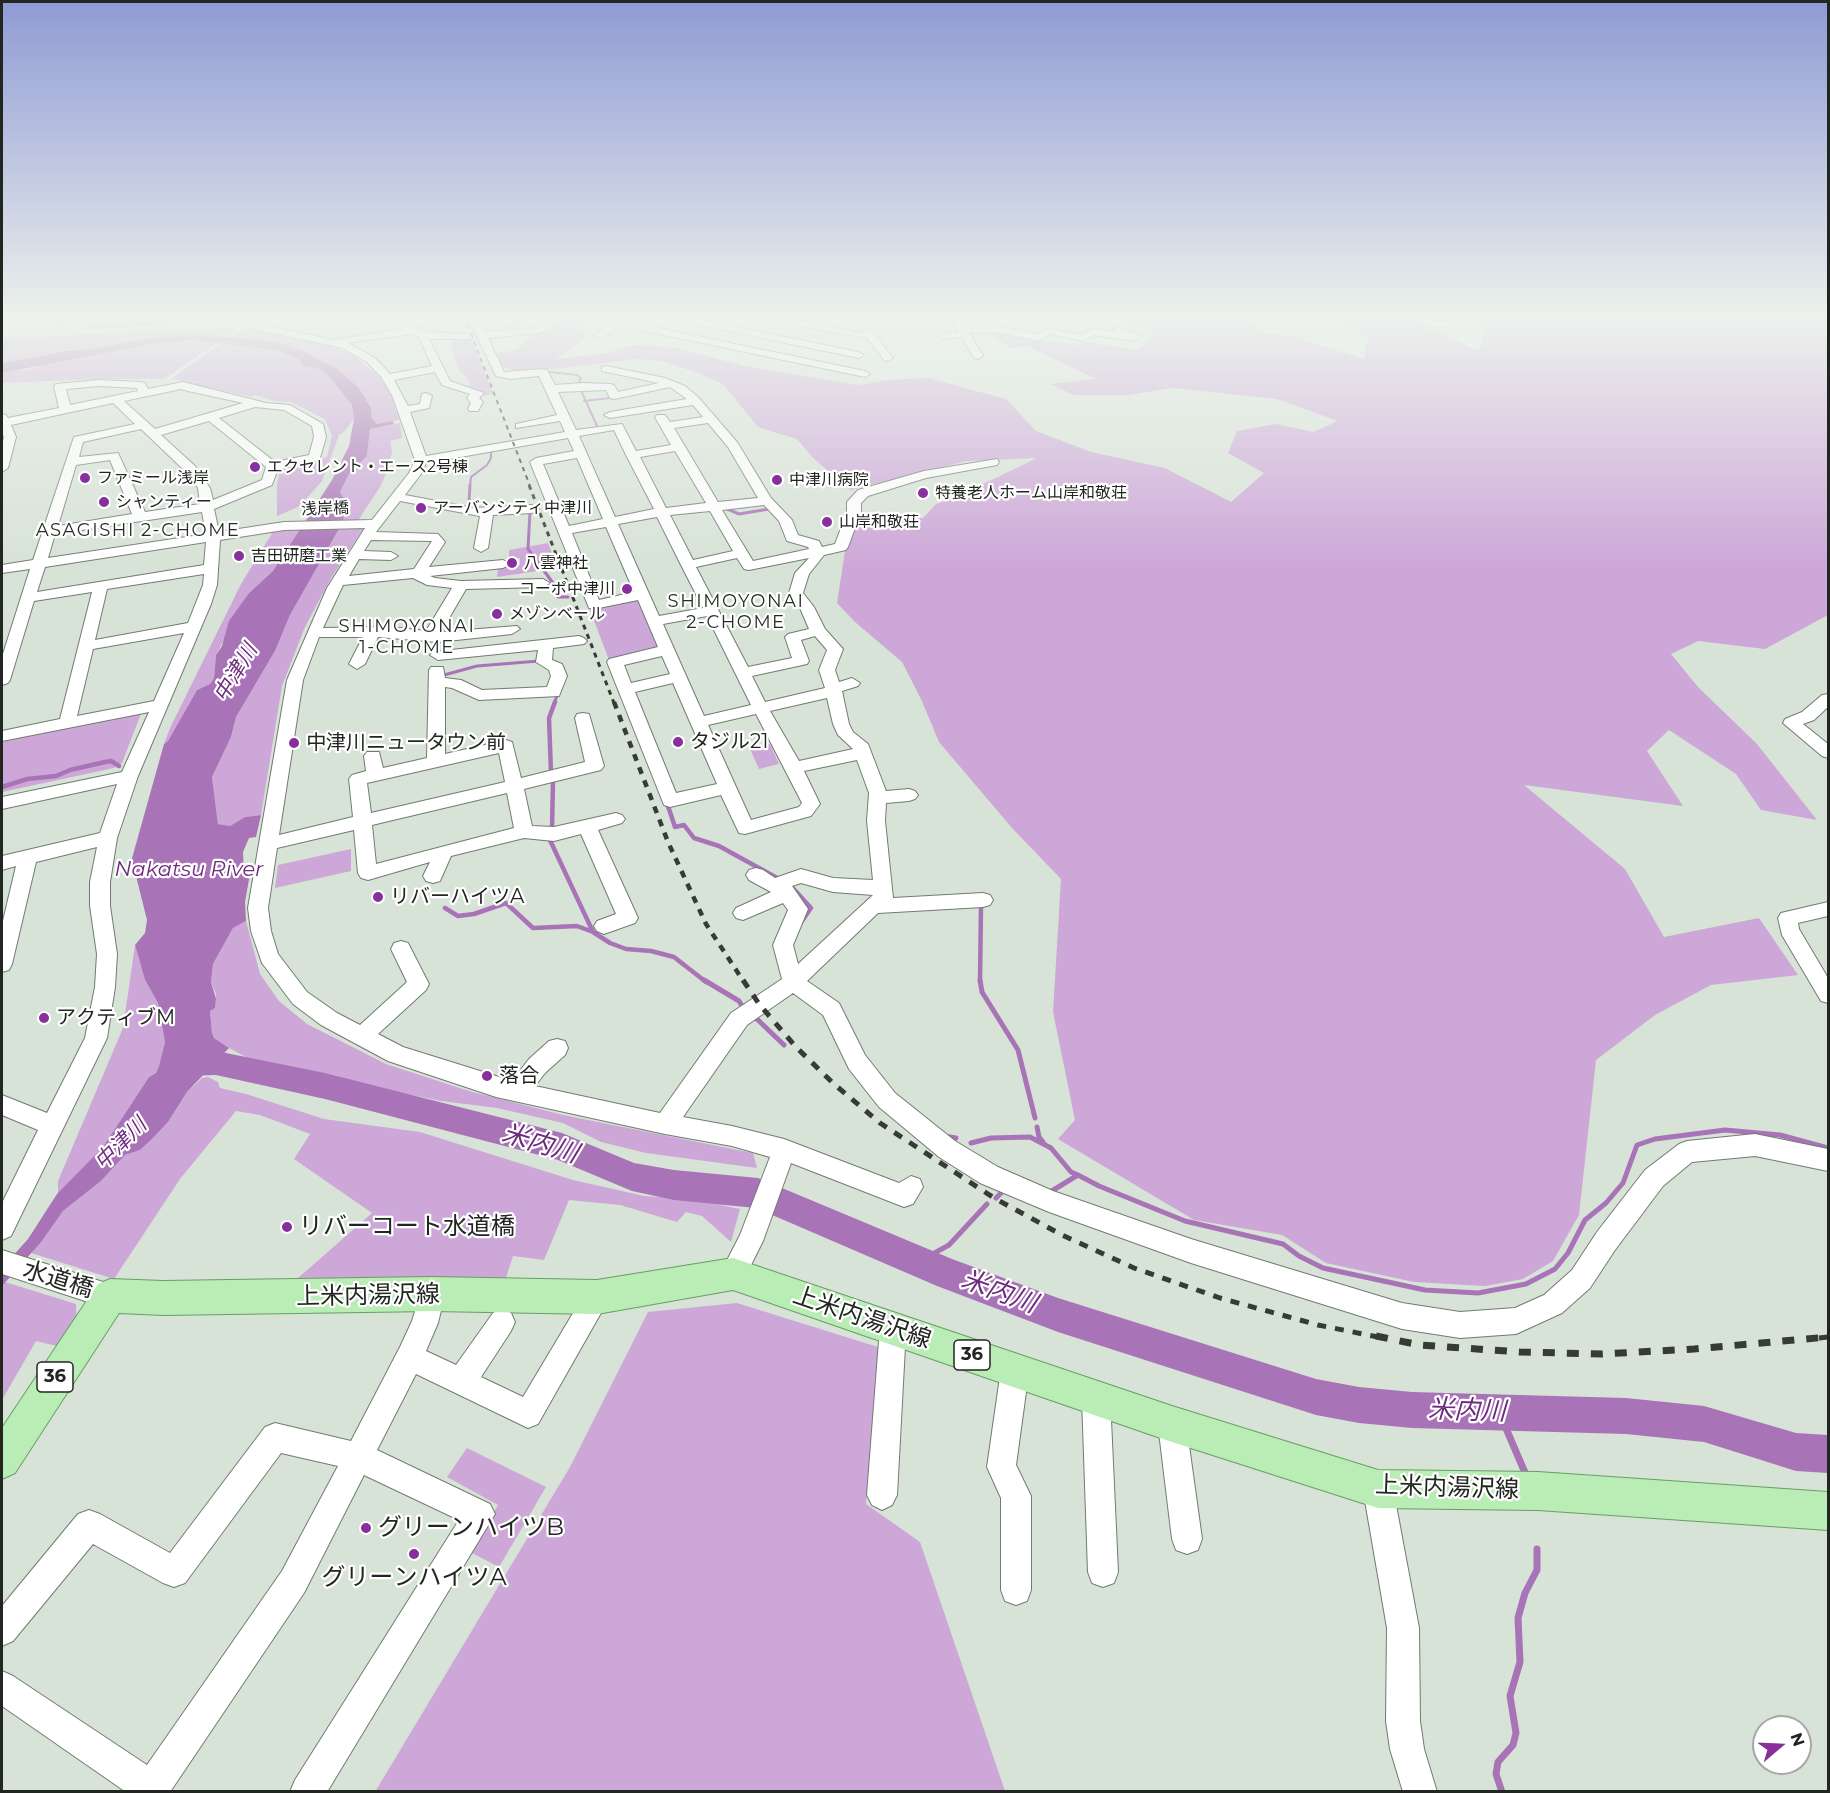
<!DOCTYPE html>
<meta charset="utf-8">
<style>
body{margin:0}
#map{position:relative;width:1830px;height:1793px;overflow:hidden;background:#d8e3d7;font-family:Montserrat,sans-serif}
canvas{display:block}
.frame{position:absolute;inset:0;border:3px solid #222621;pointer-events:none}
.north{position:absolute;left:1752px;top:1715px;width:60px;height:60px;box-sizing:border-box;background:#fff;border:2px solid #a7a8a6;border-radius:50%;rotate:71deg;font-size:16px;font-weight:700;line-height:24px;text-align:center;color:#222621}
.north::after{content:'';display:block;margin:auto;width:21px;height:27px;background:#872f9c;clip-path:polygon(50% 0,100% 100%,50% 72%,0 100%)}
</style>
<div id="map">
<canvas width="1830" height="1793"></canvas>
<div class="frame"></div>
<div class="north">N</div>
</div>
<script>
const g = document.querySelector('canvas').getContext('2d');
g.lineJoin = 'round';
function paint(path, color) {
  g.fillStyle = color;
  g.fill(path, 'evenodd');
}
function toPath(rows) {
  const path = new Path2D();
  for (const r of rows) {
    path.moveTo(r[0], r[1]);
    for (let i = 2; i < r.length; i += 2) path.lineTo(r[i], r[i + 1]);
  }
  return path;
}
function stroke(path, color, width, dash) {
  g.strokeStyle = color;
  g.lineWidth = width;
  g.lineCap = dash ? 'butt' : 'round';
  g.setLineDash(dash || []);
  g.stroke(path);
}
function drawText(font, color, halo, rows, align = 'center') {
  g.font = font + ' Montserrat,"Noto Sans JP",sans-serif';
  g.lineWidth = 4.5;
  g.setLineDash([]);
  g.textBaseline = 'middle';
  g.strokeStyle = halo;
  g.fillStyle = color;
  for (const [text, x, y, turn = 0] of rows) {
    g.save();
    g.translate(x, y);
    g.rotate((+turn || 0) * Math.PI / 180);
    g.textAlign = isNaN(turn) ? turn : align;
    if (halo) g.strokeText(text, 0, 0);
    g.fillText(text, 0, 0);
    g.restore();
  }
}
paint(toPath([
 [1111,316,1238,316,1264,333,1292,336,1364,359,1368,336,1353,331,1335,316,1401,316,1479,351,1483,340,1484,324,1472,316,1828,316,1828,615,1765,649,1698,641,1671,654,1698,687,1757,744,1817,820,1761,810,1736,774,1669,730,1647,751,1683,806,1524,785,1625,869,1664,937,1759,918,1798,975,1711,985,1655,1015,1596,1060,1579,1215,1553,1261,1523,1279,1485,1286,1414,1282,1326,1263,1282,1235,1194,1220,1058,1139,1075,1120,1053,1012,1061,879,1012,828,939,742,921,699,902,662,855,622,837,603,845,551,858,517,923,518,936,504,954,498,1037,458,967,461,850,490,813,458,797,439,758,427,723,384,695,372,662,361,637,359,520,373,502,366,497,353,517,350,534,333,564,319,586,320,583,332,587,337,556,359,607,353,631,345,655,346,676,348,749,367,859,385,887,380,928,378,1006,399,1036,431,1091,452,1165,468,1231,502,1264,473,1228,453,1237,431,1276,424,1313,432,1338,421,1277,399,1172,388,1128,395,1074,395,1050,384,1096,379,1027,346,1010,348,989,333,1079,345,1084,342,1137,350,1156,332],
 [198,328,236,329,228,336,198,334,150,338,91,349,61,351,2,363,2,339],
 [245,328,317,341,354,355,378,376,384,384,391,395,399,420,377,424,372,418,371,408,359,388,339,370,303,351,283,344,231,337],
 [470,337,478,355,493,394,484,396,483,391,470,387,468,379,459,370,455,359,450,342,455,341,455,338],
 [191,340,219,342,164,379,102,379,2,383,2,373,4,372,30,369,52,361,151,344],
 [223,342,276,350,298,359,304,366,318,368,328,375,352,405,354,419,345,431,339,435,322,481,300,506,277,516,277,485,280,469,301,466,327,457,332,436,325,419,291,402,275,401,255,395,252,397,192,384,199,381,191,383,171,379],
 [400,423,402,438,390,441,392,451,389,467,380,487,357,522,343,522,346,505,340,492,349,474,367,456,370,429],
 [341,526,363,529,331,578,305,627,282,686,261,815,245,817,230,826,218,824,212,777,231,737,236,717,275,651,290,615],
 [302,528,273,571,249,593,216,655,214,678,210,684,197,690,168,741,164,744,170,728,241,584,274,530],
 [548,543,558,568,497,577,498,566,520,565,520,558,509,560,509,550],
 [637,600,659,649,609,660,590,610],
 [142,711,122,763,114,768,2,792,2,739],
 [770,744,779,764,759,769,750,749],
 [351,849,351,871,275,888,278,865],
 [246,921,260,974,279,1001,307,1024,386,1064,469,1091,563,1115,753,1153,757,1168,646,1153,601,1142,563,1123,497,1108,441,1101,365,1085,334,1075,257,1063,229,1048,214,1038,212,1033,210,1011,215,1008,216,994,211,982,213,964,233,928],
 [135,945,145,980,158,1003,165,1042,159,1066,156,1073,149,1077,103,1147,58,1194,58,1181,123,1028],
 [208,1077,218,1082,220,1088,246,1094,324,1119,420,1132,573,1180,644,1196,693,1199,740,1209,731,1242,702,1216,686,1212,677,1222,620,1205,569,1200,544,1260,513,1256,504,1284,289,1286,372,1213,294,1159,310,1134,260,1115,236,1111,180,1179,114,1279,31,1253,63,1211,101,1181,125,1155,140,1150,152,1139,168,1122,187,1092,202,1078],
 [5,1282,76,1304,77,1331,65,1348,36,1341,2,1400,2,1286],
 [737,1303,878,1347,874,1422,866,1504,920,1542,1005,1791,375,1792,570,1467,648,1312],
 [467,1448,546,1487,499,1567,470,1552,498,1505,447,1477]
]), '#cda7d8');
paint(toPath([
 [198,334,261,340,283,344,303,351,339,370,359,388,371,408,372,418,377,424,393,421,394,424,370,429,367,456,349,474,340,492,346,502,343,522,290,615,275,651,236,717,231,737,212,777,218,824,230,826,245,817,261,815,256,837,249,838,243,852,244,874,250,874,245,902,246,921,233,928,213,964,211,982,216,999,215,1008,210,1011,212,1033,214,1038,229,1048,187,1092,168,1122,152,1139,140,1150,125,1155,101,1181,63,1211,41,1242,2,1286,2,1268,28,1239,57,1194,103,1147,149,1077,156,1073,159,1066,165,1042,158,1003,145,980,135,945,145,933,147,920,134,868,129,869,164,744,168,741,197,690,210,684,214,678,216,655,222,646,229,621,249,593,273,571,332,480,349,446,354,419,352,405,328,375,318,368,304,366,298,359,276,350,191,340,151,344,2,373,2,363,65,351,91,349,150,338]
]), '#a973b7');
stroke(toPath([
 [88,316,91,327,174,322],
 [509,326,533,316],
 [550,372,577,375,581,378,578,384],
 [580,388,597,426],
 [584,401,610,398],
 [470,486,471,477,487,465,491,458,491,451]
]), '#a973b7', 2);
stroke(toPath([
 [470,485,469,502,480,509],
 [725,508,739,514,769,509],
 [530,511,528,549,553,583,558,597,568,597],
 [444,675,477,666,539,661],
 [554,703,557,696]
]), '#a973b7', 3);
stroke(toPath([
 [551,773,549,718,555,702],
 [2,787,27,779,56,776,70,770,105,762,111,761,119,766],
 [668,806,675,827,684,825,694,838,719,846,779,879],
 [552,829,553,781],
 [549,838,593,932,610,943,626,949,651,951,674,957,706,982],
 [791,886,811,908,802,921],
 [979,906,981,906,980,982],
 [445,908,458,916,474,914,506,903,533,928,577,926,593,932]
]), '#a973b7', 4.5);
stroke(toPath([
 [704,980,739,1001,744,1009],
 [980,980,982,992,1018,1050,1035,1118],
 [752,1018,757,1019,784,1045],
 [1037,1127,1039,1137,1043,1142],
 [944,1136,956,1138],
 [971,1143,991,1138,1030,1137,1051,1148,1071,1172,1078,1175],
 [1050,1192,1078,1175,1099,1186,1185,1221,1283,1244,1299,1256,1323,1268,1425,1290,1478,1293,1526,1284,1555,1269,1568,1253,1585,1220,1606,1203,1623,1183,1637,1145,1655,1139,1725,1130,1780,1135,1828,1148],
 [996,1198,1003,1191,1006,1192],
 [916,1259,929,1256,949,1245,987,1204]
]), '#a973b7', 5);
stroke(toPath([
 [1499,1412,1526,1475],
 [1502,1792,1496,1774,1498,1762,1513,1745,1516,1733,1510,1696,1520,1662,1518,1618,1525,1593,1537,1570,1537,1549]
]), '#a973b7', 7);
paint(toPath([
 [216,1051,325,1073,562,1133,634,1163,674,1170,758,1178,952,1259,1058,1298,1316,1379,1359,1387,1412,1392,1626,1398,1704,1406,1796,1433,1828,1435,1828,1473,1796,1471,1704,1442,1626,1434,1412,1428,1359,1423,1316,1415,1058,1332,937,1286,756,1208,674,1200,632,1191,558,1160,325,1099,216,1075,184,1076,174,1073,169,1064,174,1055,184,1052,216,1051]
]), '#a973b7');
const minor = toPath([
 [16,316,26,316,30,321,21,323,16,316],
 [83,316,91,318,62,325,57,322,83,316],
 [244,316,254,316,253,320,258,324,334,340,403,329,393,321,341,319,336,316,398,316,404,320,460,317,461,319,456,322,411,325,425,332,472,334,472,338,468,339,429,339,450,381,484,393,479,398,483,402,478,411,470,411,468,409,471,403,467,398,470,394,442,385,435,372,394,380,408,406,420,404,422,394,426,393,432,396,429,408,410,412,426,456,565,432,560,421,516,428,516,424,557,415,539,376,510,379,496,376,467,316,477,316,485,332,534,328,559,316,571,316,540,333,488,338,504,372,543,369,547,370,555,385,582,383,610,384,614,385,618,392,659,383,602,371,602,367,606,366,665,378,685,386,698,397,737,442,771,498,792,520,798,535,819,541,822,547,835,544,847,512,847,502,858,490,924,471,997,459,999,462,997,465,926,478,868,496,861,503,861,512,848,547,846,550,824,555,809,574,803,593,814,607,825,629,843,649,835,670,839,682,852,678,860,683,858,686,842,691,849,724,853,732,868,744,886,791,909,789,915,791,918,795,915,799,909,801,886,803,885,821,893,898,983,893,990,895,993,900,990,905,983,907,878,913,807,981,839,1003,865,1055,895,1093,955,1141,998,1167,1053,1191,1191,1239,1402,1303,1460,1312,1515,1308,1544,1295,1572,1270,1597,1232,1645,1170,1679,1144,1687,1141,1755,1134,1828,1149,1828,1171,1755,1156,1692,1162,1663,1186,1615,1250,1590,1288,1562,1313,1516,1334,1460,1338,1402,1329,1191,1263,1049,1212,980,1183,939,1157,879,1107,849,1069,823,1015,793,993,747,1025,683,1117,732,1126,784,1139,899,1183,911,1176,920,1179,923,1187,913,1204,904,1207,791,1163,763,1241,742,1283,733,1287,724,1283,720,1274,740,1235,770,1157,732,1146,665,1134,496,1097,388,1061,321,1025,293,1004,262,963,251,931,248,908,287,680,327,588,365,528,284,530,220,540,217,585,211,604,138,776,117,838,110,882,110,906,117,954,115,987,107,1038,11,1236,2,1240,2,1203,38,1130,2,1115,2,1095,47,1113,85,1038,95,987,97,954,90,906,90,882,97,847,36,862,12,964,9,970,2,972,2,925,16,866,2,870,2,856,100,833,117,784,2,809,2,797,122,772,149,712,2,741,2,731,60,719,92,592,34,601,10,680,8,683,2,685,2,657,30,569,2,573,2,565,33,560,74,437,135,424,113,403,11,425,16,437,8,468,2,472,2,446,4,437,2,431,2,414,6,415,8,418,59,408,54,386,56,384,99,380,141,382,145,383,148,389,183,382,266,403,290,405,323,424,326,437,320,458,318,461,278,469,272,485,214,509,219,532,284,522,372,520,409,473,415,460,392,395,381,377,367,362,342,348,251,328,243,321,244,316],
 [411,334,419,337,432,366,390,374,375,358,348,343,411,334],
 [99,386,137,388,138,391,70,405,66,389,99,386],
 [670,387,687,399,610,412,604,415,610,418,693,405,703,417,670,422,665,415,657,415,655,417,671,445,636,451,622,424,576,430,558,392,606,390,610,398,614,399,670,387],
 [181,389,188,391,243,403,155,429,124,401,181,389],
 [255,407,284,410,312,426,314,437,309,455,275,462,219,418,255,407],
 [209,421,266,467,262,480,213,500,210,488,195,466,161,435,209,421],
 [708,423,728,447,758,498,718,502,674,428,708,423],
 [141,429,186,472,198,488,200,504,145,512,118,453,79,457,83,442,141,429],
 [614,430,626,455,654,509,615,517,579,436,614,430],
 [568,438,574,451,536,458,530,462,589,608,594,609,638,600,658,647,609,659,607,662,664,805,670,807,721,795,739,833,745,834,811,816,820,804,804,771,857,760,869,793,867,821,873,880,833,878,801,869,775,878,763,870,756,868,749,870,746,875,749,880,771,892,736,908,733,913,736,918,743,920,783,903,788,910,773,945,782,979,731,1013,660,1113,535,1086,545,1073,565,1055,568,1048,565,1041,557,1039,549,1041,529,1059,512,1081,403,1047,378,1034,426,990,429,984,408,943,401,941,394,943,391,949,407,982,360,1025,337,1013,307,992,278,954,271,931,268,908,277,848,354,830,358,873,361,878,368,880,430,862,423,876,426,881,433,883,440,881,451,856,524,838,554,841,581,834,616,914,597,921,594,926,597,931,604,934,635,923,638,918,598,830,622,823,625,819,622,815,616,813,554,827,532,826,524,789,601,770,604,766,589,714,583,713,577,714,575,718,585,762,521,778,512,742,506,740,445,754,445,687,452,688,479,700,559,696,567,676,562,664,552,660,553,648,584,644,587,641,584,638,579,636,433,652,430,655,438,660,538,650,536,662,549,670,551,676,547,687,482,690,461,680,445,678,443,667,431,667,429,670,427,758,383,768,379,752,367,752,364,756,366,771,352,775,349,779,353,817,279,835,303,680,319,637,363,637,349,664,357,669,365,664,378,637,438,642,512,634,520,629,517,626,441,632,466,589,543,587,550,583,543,579,461,581,435,578,430,576,503,568,510,564,503,560,429,567,445,542,438,534,376,532,400,501,480,516,474,548,481,552,488,548,493,515,532,513,539,509,532,505,474,508,405,495,421,474,426,463,568,438],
 [675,451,706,503,666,508,640,457,675,451],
 [577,458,603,519,569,526,543,464,577,458],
 [110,460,132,514,58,526,76,465,110,460],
 [764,505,779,521,787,541,808,547,809,549,753,561,722,510,764,505],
 [710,511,733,551,693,560,670,515,710,511],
 [202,512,206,534,48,558,55,534,202,512],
 [657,517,681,565,703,608,659,616,618,524,657,517],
 [606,527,634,592,599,600,572,533,606,527],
 [371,540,432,541,414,569,349,576,359,559,391,560,398,556,391,552,364,551,371,540],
 [206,542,204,565,37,592,45,567,206,542],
 [737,558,744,569,749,570,809,558,795,573,789,593,800,608,809,629,788,634,785,637,792,658,748,667,696,567,737,558],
 [204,574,203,585,188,623,95,640,107,589,204,574],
 [413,578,427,585,452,588,426,631,390,627,323,628,343,585,413,578],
 [707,616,751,705,704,716,663,624,707,616],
 [184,633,154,701,77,716,93,649,184,633],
 [815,636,827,650,819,670,825,688,765,702,752,676,807,664,809,661,801,640,815,636],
 [662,656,670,674,631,683,624,665,662,656],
 [673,683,717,784,676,793,635,692,673,683],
 [827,698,833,724,838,735,853,749,799,761,770,711,827,698],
 [756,714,802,803,799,807,751,820,708,725,756,714],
 [499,753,505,782,371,813,367,783,499,753],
 [507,793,514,828,376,864,372,825,507,793],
 [801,883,833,892,873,895,798,964,793,945,808,909,792,886,801,883],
 [625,316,635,317,629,322,865,371,870,374,865,377,621,326,602,338,593,336,625,316],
 [664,316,682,316,859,352,864,355,859,358,669,319,664,316],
 [754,316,772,316,862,333,863,330,871,330,893,358,888,361,884,360,867,338,759,319,754,316],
 [836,316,864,316,864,319,859,322,836,316],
 [954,316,964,316,962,321,965,326,1001,327,1037,334,1048,328,1081,335,1092,329,1115,332,1113,330,1118,327,1139,335,1137,340,1133,341,1094,335,1083,341,1050,334,1039,341,1001,333,969,332,983,356,978,359,974,358,962,337,944,339,939,336,944,333,958,332,952,321,954,316],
 [1420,316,1430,316,1434,321,1447,321,1452,324,1447,327,1427,326,1420,316],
 [1828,694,1828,707,1814,720,1803,724,1828,744,1828,758,1822,756,1783,723,1785,719,1802,712,1822,695,1828,694],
 [1828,902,1828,916,1798,923,1799,929,1828,978,1828,1003,1821,1001,1782,935,1778,918,1781,913,1828,902],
 [2,1250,119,1287,123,1296,119,1305,110,1309,2,1274,2,1250],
 [432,1281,441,1285,445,1294,438,1323,426,1351,456,1365,493,1313,502,1309,511,1313,515,1322,511,1331,481,1377,523,1397,588,1288,597,1284,606,1288,610,1297,538,1424,528,1428,416,1374,377,1450,490,1504,495,1514,327,1792,290,1792,295,1780,459,1520,364,1475,304,1593,170,1792,126,1792,2,1706,2,1671,13,1676,147,1765,282,1571,338,1466,281,1453,185,1583,174,1587,163,1583,93,1544,13,1641,2,1646,2,1606,78,1514,89,1510,100,1514,170,1553,265,1427,275,1423,351,1441,400,1347,412,1321,423,1285,432,1281],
 [893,1315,902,1319,906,1328,897,1495,892,1505,882,1510,872,1505,867,1495,880,1328,884,1319,893,1315],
 [1015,1356,1025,1360,1029,1370,1016,1465,1031,1496,1031,1590,1027,1601,1016,1605,1005,1601,1001,1590,1001,1498,987,1467,1001,1370,1005,1360,1015,1356],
 [1096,1384,1106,1388,1110,1398,1118,1572,1114,1583,1103,1587,1092,1583,1088,1572,1082,1398,1086,1388,1096,1384],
 [1172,1410,1182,1414,1186,1424,1202,1539,1198,1550,1187,1554,1176,1550,1172,1539,1158,1424,1162,1414,1172,1410],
 [1378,1474,1388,1479,1393,1489,1419,1628,1420,1721,1424,1749,1437,1792,1403,1792,1390,1749,1386,1721,1387,1628,1363,1489,1368,1479,1378,1474]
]);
const major = toPath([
 [733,1258,1172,1406,1378,1470,1538,1472,1828,1492,1828,1530,1538,1510,1378,1508,1172,1442,733,1290,597,1314,432,1311,163,1315,119,1313,15,1473,2,1479,2,1428,98,1284,110,1279,163,1281,432,1277,597,1280,733,1258]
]);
stroke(minor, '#727b71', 2);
stroke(major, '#679f63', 2);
paint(minor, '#fff');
paint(major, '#baecb6');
stroke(toPath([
 [464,316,530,486]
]), '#363b35', 2, [4.5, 4.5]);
stroke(toPath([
 [529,485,614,703]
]), '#363b35', 3, [5, 5]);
stroke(toPath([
 [614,702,668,842,706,924,744,982]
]), '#363b35', 4.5, [7, 7]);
stroke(toPath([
 [743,980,759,1004,796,1047,834,1084,880,1123,994,1198,1062,1235,1134,1268,1220,1298,1318,1325,1383,1338],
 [1819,1338,1828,1337]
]), '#363b35', 5, [9, 9]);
stroke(toPath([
 [1376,1336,1420,1345,1520,1352,1602,1354,1694,1349,1828,1337]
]), '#363b35', 7, [12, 12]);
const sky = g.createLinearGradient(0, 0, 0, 567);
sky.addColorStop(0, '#8f9ad4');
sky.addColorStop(0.56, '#edf2ed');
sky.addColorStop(1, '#edf2ed00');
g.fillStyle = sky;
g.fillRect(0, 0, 1830, 567);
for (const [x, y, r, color] of [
 [255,467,6,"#872f9c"],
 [85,478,6,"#872f9c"],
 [777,480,6,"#872f9c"],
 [923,493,6,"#872f9c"],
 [104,502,6,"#872f9c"],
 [421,508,6,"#872f9c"],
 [827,522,6,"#872f9c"],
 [239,556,6,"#872f9c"],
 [512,563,6,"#872f9c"],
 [627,589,6,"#872f9c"],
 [497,614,6,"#872f9c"],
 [678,742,6,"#872f9c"],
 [294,743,6,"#872f9c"],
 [378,897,6,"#872f9c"],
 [44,1018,6,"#872f9c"],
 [487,1076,6,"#872f9c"],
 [287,1227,6,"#872f9c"],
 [366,1528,6,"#872f9c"],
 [414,1554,6,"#872f9c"]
]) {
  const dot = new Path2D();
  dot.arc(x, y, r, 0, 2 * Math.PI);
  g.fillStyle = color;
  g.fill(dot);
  stroke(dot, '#fff', 2);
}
drawText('16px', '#222621', '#fff', [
 ["エクセレント・エース2号棟",267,467],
 ["ファミール浅岸",97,478],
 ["中津川病院",789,480],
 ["特養老人ホーム山岸和敬荘",935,493],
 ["シャンティー",116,502],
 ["アーバンシティ中津川",433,508],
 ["山岸和敬荘",839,522],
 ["吉田研磨工業",251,556],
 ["八雲神社",524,563],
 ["コーポ中津川",615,589,"right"],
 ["メゾンベール",509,614]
], 'left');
drawText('16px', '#222621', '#fff', [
 ["浅岸橋",325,509,-2]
]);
g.letterSpacing = '1.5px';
drawText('18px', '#252d24', '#fff', [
 ["ASAGISHI 2-CHOME",138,531],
 ["SHIMOYONAI",736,602],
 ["2-CHOME",736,623],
 ["SHIMOYONAI",407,627],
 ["1-CHOME",407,648]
]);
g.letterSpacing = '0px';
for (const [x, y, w] of [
 [972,1355,36],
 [55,1377,36]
]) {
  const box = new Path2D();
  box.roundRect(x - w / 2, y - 15, w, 30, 4.5);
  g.fillStyle = '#fff';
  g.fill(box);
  stroke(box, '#222621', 1.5);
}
drawText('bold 18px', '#222621', null, [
 ["36",972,1355],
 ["36",55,1377]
]);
drawText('20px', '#222621', '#fff', [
 ["タジル21",690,742],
 ["中津川ニュータウン前",306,743],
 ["リバーハイツA",390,897],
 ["アクティブM",56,1018],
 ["落合",499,1076]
], 'left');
drawText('italic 21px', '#6e2c7f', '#fff', [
 ["中津川",236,673,-59],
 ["Nakatsu River",189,870],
 ["中津川",121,1144,-45]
]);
drawText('24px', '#222621', '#fff', [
 ["リバーコート水道橋",299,1227],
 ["グリーンハイツB",378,1528],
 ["グリーンハイツA",414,1578,"center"]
], 'left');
drawText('24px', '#222621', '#fff', [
 ["水道橋",58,1280,17],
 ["上米内湯沢線",368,1296,-1],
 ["上米内湯沢線",862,1318,19],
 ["上米内湯沢線",1447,1488,2]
]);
drawText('italic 26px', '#6e2c7f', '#fff', [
 ["米内川",540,1144,17],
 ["米内川",999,1292,20],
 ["米内川",1467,1411,2]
]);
</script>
